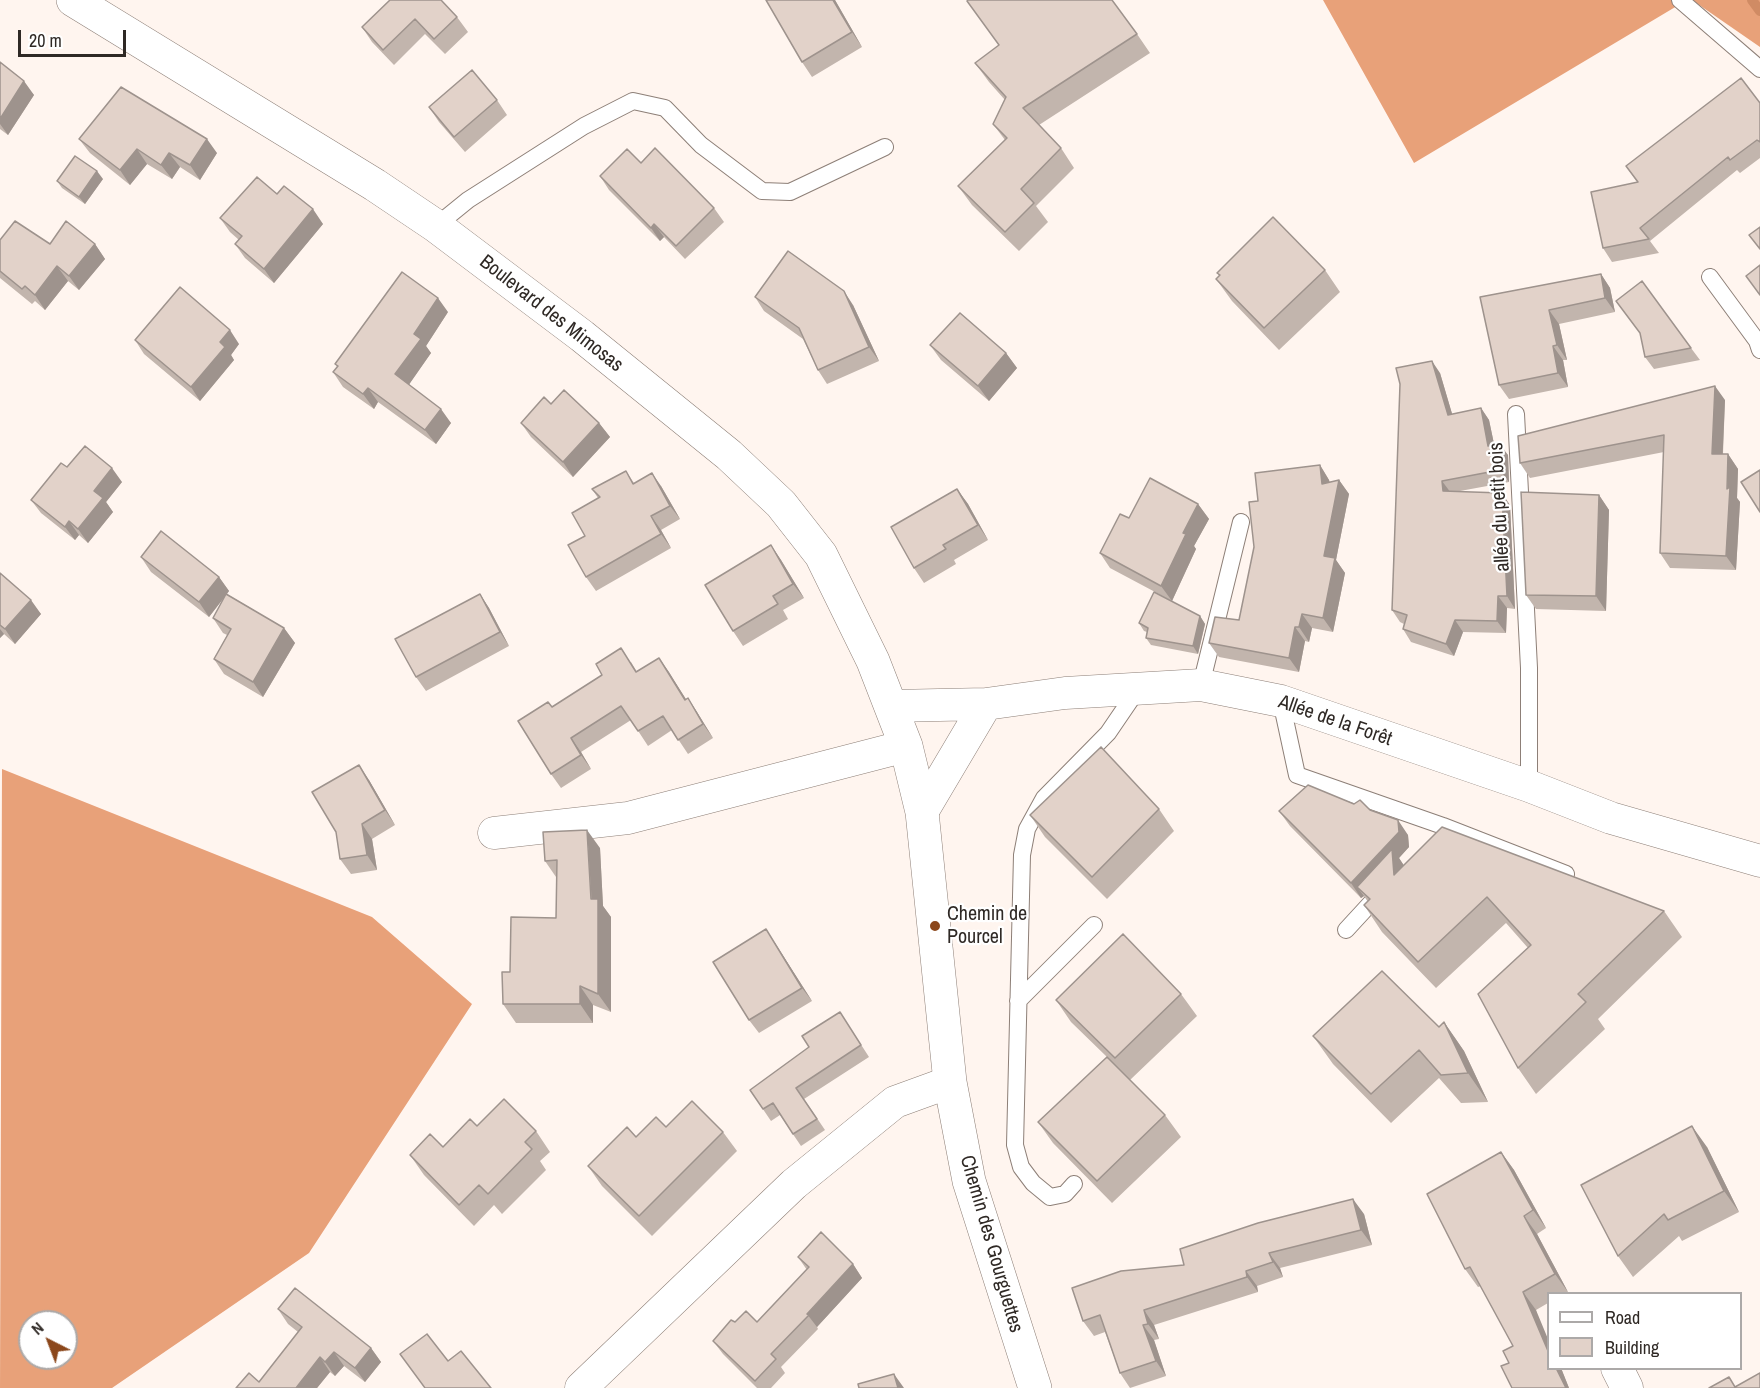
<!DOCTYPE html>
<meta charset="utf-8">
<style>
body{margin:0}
#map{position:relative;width:1760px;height:1388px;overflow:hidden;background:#fff5ef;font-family:"Archivo Narrow",sans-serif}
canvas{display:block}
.legend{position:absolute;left:1547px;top:1292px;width:195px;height:78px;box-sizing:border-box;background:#fff;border:2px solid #aca9a8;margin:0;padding:8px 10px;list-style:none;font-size:18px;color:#2f2925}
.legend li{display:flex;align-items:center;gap:12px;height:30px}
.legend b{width:30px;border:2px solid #aca9a8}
.north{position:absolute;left:18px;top:1310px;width:60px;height:60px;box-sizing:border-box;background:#fff;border:2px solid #aca9a8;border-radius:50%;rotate:318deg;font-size:16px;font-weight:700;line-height:24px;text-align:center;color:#2f2925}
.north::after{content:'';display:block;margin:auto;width:21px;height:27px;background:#8b471b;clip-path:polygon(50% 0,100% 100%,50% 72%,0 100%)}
.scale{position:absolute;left:18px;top:30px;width:108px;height:27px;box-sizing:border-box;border:3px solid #2f2925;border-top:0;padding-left:8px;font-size:18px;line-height:21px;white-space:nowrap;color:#2f2925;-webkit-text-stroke:4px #fff;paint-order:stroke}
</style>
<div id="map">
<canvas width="1760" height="1388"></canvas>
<ul class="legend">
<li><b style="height:8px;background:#fff"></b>Road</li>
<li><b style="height:16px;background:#e2d2c9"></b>Building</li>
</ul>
<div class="north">N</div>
<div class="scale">20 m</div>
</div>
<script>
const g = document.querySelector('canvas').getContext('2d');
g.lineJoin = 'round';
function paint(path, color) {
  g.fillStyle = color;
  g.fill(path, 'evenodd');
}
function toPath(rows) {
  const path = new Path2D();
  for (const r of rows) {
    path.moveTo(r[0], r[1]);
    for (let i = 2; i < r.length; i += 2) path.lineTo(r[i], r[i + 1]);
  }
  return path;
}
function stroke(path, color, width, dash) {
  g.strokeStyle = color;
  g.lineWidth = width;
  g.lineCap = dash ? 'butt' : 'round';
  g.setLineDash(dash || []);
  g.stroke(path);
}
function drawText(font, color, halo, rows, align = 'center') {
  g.font = font + ' "Archivo Narrow",sans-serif';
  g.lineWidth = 4.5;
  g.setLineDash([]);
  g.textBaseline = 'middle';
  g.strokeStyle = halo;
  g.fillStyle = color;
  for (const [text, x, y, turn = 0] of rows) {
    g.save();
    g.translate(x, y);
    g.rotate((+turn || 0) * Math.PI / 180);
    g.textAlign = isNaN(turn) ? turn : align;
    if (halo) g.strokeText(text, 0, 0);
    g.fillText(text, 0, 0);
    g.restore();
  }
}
paint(toPath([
 [1323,0,1687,0,1414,163],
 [1692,0,1760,0,1760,47],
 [2,769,372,917,472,1004,309,1253,112,1388,0,1388],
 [30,1322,66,1322,66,1358,30,1358]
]), '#e8a179');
stroke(toPath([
 [1752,0,1760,11]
]), '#d08b64', 10);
const service = toPath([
 [1680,0,1760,69],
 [436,226,468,200,584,126,633,101,665,108,701,145,762,191,790,192,885,147],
 [1710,277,1757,341,1760,350],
 [1516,414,1529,668,1529,786],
 [1201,685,1241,522],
 [1281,701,1297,775,1443,826,1566,874],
 [1346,930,1381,892],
 [1018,1001,1094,925],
 [1074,1184,1065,1194,1050,1197,1033,1183,1021,1167,1015,1145,1022,855,1027,829,1044,798,1108,733,1138,689]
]);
const minor = toPath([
 [892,706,986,704,1065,693,1201,685,1281,701,1529,786,1611,818,1760,861],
 [922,812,986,704],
 [494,833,628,818,906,746],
 [1617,1368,1627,1388],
 [581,1388,794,1184,895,1102,950,1082]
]);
const secondary = toPath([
 [73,0,375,185,436,226,582,336,729,455,781,504,821,555,873,661,906,746,922,812,950,1082,969,1181,1035,1388]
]);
stroke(service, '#8d7f77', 18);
stroke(minor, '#8d7f77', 33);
stroke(secondary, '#8d7f77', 34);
stroke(service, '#fff', 16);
stroke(minor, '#fff', 32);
stroke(secondary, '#fff', 33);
paint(toPath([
 [390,0,457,17,468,32,445,54,425,34,394,65,372,42,362,27],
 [766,0,835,0,862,47,812,77,802,62],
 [1137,34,1150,53,1039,125,1061,148,1074,168,1036,206,1048,222,1019,251,972,205,958,186,1005,140,993,124,1005,100,989,82,975,63],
 [0,62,34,95,8,135,0,129],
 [497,100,507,115,465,152,439,122,429,107],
 [1760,103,1760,158,1740,173,1737,170,1650,241,1659,253,1612,262,1603,248,1637,182,1626,166],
 [79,139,217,153,200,180,180,167,172,179,147,164,130,185,90,153],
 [641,163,714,208,724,222,685,259,664,237,660,241,609,190,600,176],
 [103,179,85,204,62,188,57,181],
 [277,194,323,224,274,283,245,258,235,244,239,240,230,232,220,218],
 [0,240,50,244,95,244,105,259,79,290,68,281,45,310,35,301,32,304,0,278],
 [1325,270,1340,292,1279,350,1232,301,1216,279,1219,276,1217,273],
 [1601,274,1610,288,1615,312,1559,324,1567,360,1563,360,1568,387,1509,399,1499,385,1480,297],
 [755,297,853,305,879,361,827,384,818,370,803,339,764,311],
 [448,312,426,346,431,353,409,384,451,423,436,444,378,402,374,409,343,387,333,372,337,367,335,364],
 [135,340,239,344,231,355,234,360,200,401,144,354],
 [930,345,1006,353,1017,368,989,401,941,360],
 [1691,348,1700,360,1654,369,1645,357],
 [1440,373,1452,414,1481,408,1489,420,1494,444,1508,455,1509,482,1460,491,1510,505,1515,609,1507,608,1506,633,1463,632,1454,656,1411,642,1403,629,1404,624,1400,622,1392,610],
 [1725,400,1723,454,1728,454,1738,469,1737,498,1740,502,1736,570,1670,568,1660,553,1664,452,1530,478,1520,463],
 [551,404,599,423,610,437,573,477,531,437,521,423],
 [1320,465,1329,480,1330,482,1339,480,1349,494,1336,560,1345,573,1333,632,1312,628,1309,642,1305,641,1299,672,1219,657,1209,643,1239,620,1254,547,1258,501],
 [67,467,122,482,106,502,113,512,88,543,79,535,75,540,41,513,31,500],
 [626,471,634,483,661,486,680,519,661,530,671,548,596,591,586,577,585,536,598,498,592,489],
 [957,489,968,504,988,540,954,560,956,564,924,583,914,568],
 [1599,495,1609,510,1606,611,1536,609,1526,595],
 [1198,504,1209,519,1194,546,1196,549,1172,601,1110,568,1100,553,1129,518],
 [771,545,781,560,804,598,783,610,788,619,743,646,733,631],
 [141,557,219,577,229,591,227,594,284,628,295,643,263,697,224,674,214,659,227,635,223,633,213,618,223,599,209,617,151,572],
 [0,573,41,614,15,644,4,634,0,638],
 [480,594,489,608,509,646,426,691,416,677],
 [1200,616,1205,624,1198,654,1151,645,1146,638,1147,632,1144,631,1139,623],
 [659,658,686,699,688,698,697,712,713,738,688,754,672,730,648,746,631,720,581,752,591,769,561,788,551,774,552,707,631,662,637,672],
 [369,780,395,825,372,839,377,870,351,874,340,859],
 [1159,809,1174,831,1107,899,1045,837,1030,815],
 [1370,810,1408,835,1409,847,1399,858,1404,866,1664,911,1682,937,1598,1019,1605,1029,1536,1094,1518,1068,1528,948,1506,923,1436,988,1382,932,1364,905,1368,902,1364,896,1361,898,1290,826,1279,811],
 [600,848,603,906,611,917,611,1012,593,1005,593,1023,516,1023,503,1004,510,972,556,918,556,877,545,861],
 [775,943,812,1001,759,1033,749,1020],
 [1181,994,1197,1016,1130,1080,1165,1115,1181,1137,1112,1203,1053,1143,1038,1122,1107,1057,1071,1022,1056,1000],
 [840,1012,869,1057,804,1099,825,1130,801,1146,780,1115,771,1121,750,1090,809,1047],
 [1444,1022,1464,1051,1488,1102,1461,1103,1439,1078,1391,1123,1333,1064,1313,1036,1439,1027],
 [477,1126,536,1131,550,1152,540,1161,546,1170,502,1214,494,1205,474,1226,424,1175,410,1155,443,1147],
 [666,1127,723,1132,737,1151,652,1236,602,1186,588,1166,636,1137],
 [1707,1147,1739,1212,1682,1241,1679,1236,1633,1277,1618,1256],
 [1501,1152,1514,1170,1546,1228,1537,1234,1568,1292,1566,1293,1548,1293,1548,1303,1536,1310,1548,1368,1561,1368,1569,1388,1512,1388,1509,1363,1513,1346,1481,1286,1478,1287,1465,1269],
 [1364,1214,1372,1245,1280,1268,1283,1277,1257,1286,1258,1292,1154,1325,1159,1339,1154,1340,1166,1376,1130,1388,1120,1373,1105,1332,1094,1336,1083,1321,1184,1265],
 [798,1257,853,1264,862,1278,817,1327,818,1329,781,1367,785,1373,771,1388,757,1388,723,1354,713,1341,735,1322,757,1322,807,1270],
 [278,1309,371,1348,381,1362,365,1382,344,1366,335,1376,330,1372,317,1388,236,1388,259,1382,298,1332,288,1324]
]), '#c2b5ad');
paint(toPath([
 [833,0,835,0,862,47,852,32],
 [24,81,34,95,8,135,0,124,0,119],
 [207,139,217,153,200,180,190,165],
 [137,149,147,164,130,185,120,170],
 [169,153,180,167,172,179,161,165],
 [97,171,103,179,85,204,79,197],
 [313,209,323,224,274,283,264,269],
 [654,224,664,237,660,241,651,228],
 [95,244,105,259,79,290,69,276],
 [57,266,68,281,45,310,35,295],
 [1601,274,1610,288,1615,312,1605,298],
 [844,291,853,305,879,361,869,347],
 [438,298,448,312,426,346,431,353,406,389,395,374,414,334],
 [1549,310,1559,324,1567,360,1557,345],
 [230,330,239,344,231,355,234,360,200,401,191,387,220,342],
 [1553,346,1563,360,1568,387,1558,373],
 [1006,353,1017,368,989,401,978,386],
 [1432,361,1440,373,1456,427,1448,415],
 [1715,386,1725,400,1722,469,1712,454],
 [368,388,378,402,374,409,363,394],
 [1481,408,1489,420,1497,458,1488,446],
 [441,409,451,423,436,444,425,430],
 [599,423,610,437,573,477,563,462],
 [1499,443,1508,455,1509,482,1500,470],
 [1728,454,1738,469,1737,498,1740,502,1736,570,1726,556],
 [1320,465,1329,480,1331,498,1322,484],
 [112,468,122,482,106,502,113,512,88,543,78,529,94,491],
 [652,473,661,486,680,519,670,506],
 [1339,480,1349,494,1336,560,1345,573,1333,632,1323,618,1324,556],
 [1442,481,1451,493,1443,491],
 [957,489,968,504,988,540,978,525],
 [1502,493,1510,505,1515,609,1507,596],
 [1599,495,1609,510,1606,611,1596,596],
 [1198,504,1209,519,1194,546,1196,549,1172,601,1161,586,1183,533],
 [651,516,661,530,671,548,661,534],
 [69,521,79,535,75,540,65,527],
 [771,545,781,560,804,598,793,584],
 [219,577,229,591,209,617,199,602],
 [480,594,489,608,509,646,500,632],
 [1498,596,1507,608,1506,633,1497,621],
 [31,600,41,614,15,644,5,629],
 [1302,614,1312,628,1309,642,1299,627],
 [1200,616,1205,624,1198,654,1193,646],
 [1455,620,1463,632,1454,656,1446,644],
 [1295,627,1305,641,1299,672,1289,658],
 [284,628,295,643,263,697,253,682],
 [0,629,4,634,0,638],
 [659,658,669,672,695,714,685,700],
 [688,698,697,712,713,738,703,724],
 [571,738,581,752,591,769,581,755],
 [359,765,369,780,395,825,385,810],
 [1398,820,1408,835,1409,847,1399,858,1411,876,1394,875,1357,887,1364,896,1361,898,1351,883],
 [362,824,372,839,377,870,367,855],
 [587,830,600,848,603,906,611,917,611,1012,598,994],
 [766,929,775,943,812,1001,802,988],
 [580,986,593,1005,593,1023,580,1004],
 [1444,1022,1464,1051,1488,1102,1468,1073],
 [1692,1126,1707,1147,1739,1212,1724,1191],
 [1501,1152,1514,1170,1546,1228,1533,1210],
 [1353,1199,1364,1214,1372,1245,1361,1230],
 [1524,1216,1537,1234,1568,1292,1555,1274],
 [1269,1253,1280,1268,1283,1277,1273,1262],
 [853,1264,862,1278,817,1327,807,1314],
 [1246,1271,1257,1286,1258,1292,1247,1277],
 [1523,1292,1536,1310,1548,1339,1548,1351],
 [1144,1310,1154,1325,1159,1339,1148,1324],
 [1143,1325,1154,1340,1166,1376,1156,1361],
 [371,1348,381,1362,365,1382,355,1368],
 [334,1352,344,1366,335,1376,325,1362],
 [320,1357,330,1372,317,1388,296,1388],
 [1556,1368,1561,1368,1569,1388,1566,1388],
 [894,1374,904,1388,898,1388]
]), '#9e938d');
const building = toPath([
 [390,0,441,0,457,17,434,39,415,19,383,50,362,27,390,0],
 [766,0,833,0,852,32,802,62,766,0],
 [968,0,1112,0,1137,34,1023,108,1061,148,1021,189,1034,203,1005,232,958,186,1007,138,993,124,1006,97,975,63,999,45,967,1,968,0],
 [0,62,24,81,0,119,0,62],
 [472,70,497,100,454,137,429,107,472,70],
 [1741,78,1760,103,1760,142,1757,140,1730,160,1728,157,1640,228,1649,239,1603,248,1591,192,1638,182,1626,166,1741,78],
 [121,87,207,139,190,165,169,153,161,165,137,149,120,170,79,139,121,87],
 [655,148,714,208,676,246,654,224,651,228,600,176,627,149,641,163,655,148],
 [75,156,97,171,79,197,57,181,75,156],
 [257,177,277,194,284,186,313,209,264,269,235,244,242,236,220,218,257,177],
 [1273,217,1325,270,1264,328,1216,279,1220,275,1217,273,1273,217],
 [15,221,50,244,66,221,95,244,69,276,57,266,35,295,25,286,22,289,0,271,0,240,15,221],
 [1760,227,1760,249,1749,235,1760,227],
 [788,251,844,291,869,347,818,370,799,328,755,297,788,251],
 [1760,265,1760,295,1746,276,1760,265],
 [402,272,438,298,414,334,421,339,395,374,441,409,425,430,368,388,363,394,333,372,338,366,335,364,402,272],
 [1601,274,1605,298,1549,310,1557,345,1553,346,1558,373,1499,385,1480,297,1601,274],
 [1642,281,1691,348,1645,357,1640,333,1616,301,1642,281],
 [180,287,230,330,220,342,225,347,191,387,135,340,180,287],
 [960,313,1006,353,978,386,930,345,960,313],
 [1432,361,1448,415,1481,408,1488,446,1499,443,1500,470,1442,481,1443,491,1502,493,1507,596,1498,596,1497,621,1455,620,1446,644,1403,629,1407,615,1392,610,1400,384,1396,368,1432,361],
 [1715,386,1712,454,1728,454,1727,489,1730,487,1726,556,1660,553,1664,435,1520,463,1518,436,1715,386],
 [564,390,599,423,563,462,521,423,544,397,551,404,564,390],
 [85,446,112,468,94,491,103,498,78,529,69,521,65,527,31,500,61,463,67,467,85,446],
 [1320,465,1322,484,1339,480,1324,556,1335,558,1323,618,1302,614,1299,627,1295,627,1289,658,1209,643,1215,617,1239,620,1254,547,1249,502,1258,501,1255,473,1320,465],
 [1760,470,1760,512,1741,482,1760,470],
 [626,471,633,484,652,473,670,506,651,516,661,534,586,577,568,545,585,536,572,513,600,497,592,489,626,471],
 [1150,478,1198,504,1183,533,1186,534,1161,586,1100,553,1120,514,1129,518,1150,478],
 [957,489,978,525,943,545,946,549,914,568,891,527,957,489],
 [1521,492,1599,495,1596,596,1526,595,1521,492],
 [161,531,219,577,199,602,141,557,161,531],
 [771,545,793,584,773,596,778,604,733,631,705,585,771,545],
 [0,573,31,600,5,629,0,625,0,573],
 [1154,592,1200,616,1193,646,1146,638,1148,628,1139,623,1154,592],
 [226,594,284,628,253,682,214,659,231,629,213,618,226,594],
 [480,594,500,632,416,677,395,639,480,594],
 [621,648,636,672,659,658,685,700,688,698,703,724,678,740,663,716,638,731,621,706,571,738,581,755,551,774,518,721,548,702,552,707,602,675,596,664,621,648],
 [1101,747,1159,809,1092,877,1030,815,1101,747],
 [359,765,385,810,362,824,367,855,340,859,336,832,312,792,359,765],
 [1308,785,1354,804,1360,800,1370,810,1398,820,1399,832,1351,883,1279,811,1308,785],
 [1442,827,1664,911,1578,994,1586,1002,1518,1068,1478,994,1531,945,1487,897,1418,962,1364,905,1370,899,1357,887,1392,849,1394,875,1442,827],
 [587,830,591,899,598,899,598,994,580,986,580,1004,503,1004,502,972,510,972,511,917,556,918,557,860,545,861,543,832,587,830],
 [766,929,802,988,749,1020,713,962,766,929],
 [1123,934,1181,994,1115,1058,1056,1000,1123,934],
 [1382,971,1439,1027,1444,1022,1468,1073,1441,1075,1419,1050,1371,1094,1313,1036,1382,971],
 [840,1012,861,1045,796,1088,817,1119,793,1134,773,1103,763,1109,750,1090,809,1047,802,1036,840,1012],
 [1107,1057,1165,1115,1097,1181,1038,1122,1107,1057],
 [504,1099,536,1131,525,1142,532,1149,488,1194,479,1185,459,1205,410,1155,430,1134,443,1147,470,1119,477,1126,504,1099],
 [692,1101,723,1132,639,1216,588,1166,627,1127,636,1137,656,1117,666,1127,692,1101],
 [1692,1126,1724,1191,1668,1220,1664,1214,1618,1256,1581,1185,1692,1126],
 [1501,1152,1533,1210,1524,1216,1555,1274,1523,1292,1548,1351,1548,1368,1556,1368,1566,1388,1512,1388,1501,1366,1509,1363,1503,1351,1513,1346,1470,1267,1465,1269,1427,1194,1501,1152],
 [1353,1199,1361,1230,1269,1253,1273,1262,1246,1271,1247,1277,1144,1310,1148,1324,1143,1325,1156,1361,1120,1373,1100,1315,1083,1321,1072,1288,1121,1271,1184,1265,1180,1249,1258,1223,1353,1199],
 [821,1232,853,1264,807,1314,809,1315,771,1354,776,1359,755,1381,713,1341,731,1320,735,1322,746,1311,757,1322,809,1267,798,1257,821,1232],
 [295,1288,371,1348,355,1368,334,1352,325,1362,320,1357,296,1388,236,1388,249,1373,259,1382,302,1327,278,1309,295,1288],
 [427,1334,448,1361,461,1351,491,1388,425,1388,400,1354,427,1334],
 [1760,1373,1760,1388,1709,1388,1729,1377,1735,1387,1760,1373],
 [894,1374,898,1388,859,1388,858,1384,894,1374]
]);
paint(building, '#e2d2c9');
stroke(building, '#9e938d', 1.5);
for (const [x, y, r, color] of [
 [935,926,6,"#8b471b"]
]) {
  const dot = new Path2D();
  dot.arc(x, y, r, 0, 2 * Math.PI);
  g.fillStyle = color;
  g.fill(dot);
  stroke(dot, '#fff', 2);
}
drawText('20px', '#2f2925', '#fff', [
 ["Boulevard des Mimosas",551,314,38],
 ["allée du petit bois",1500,507,-93],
 ["Allée de la Forêt",1335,721,19],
 ["Chemin des Gourguettes",991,1244,74]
]);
drawText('20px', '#2f2925', '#fff', [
 ["Chemin de",947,915],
 ["Pourcel",947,938]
], 'left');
</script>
